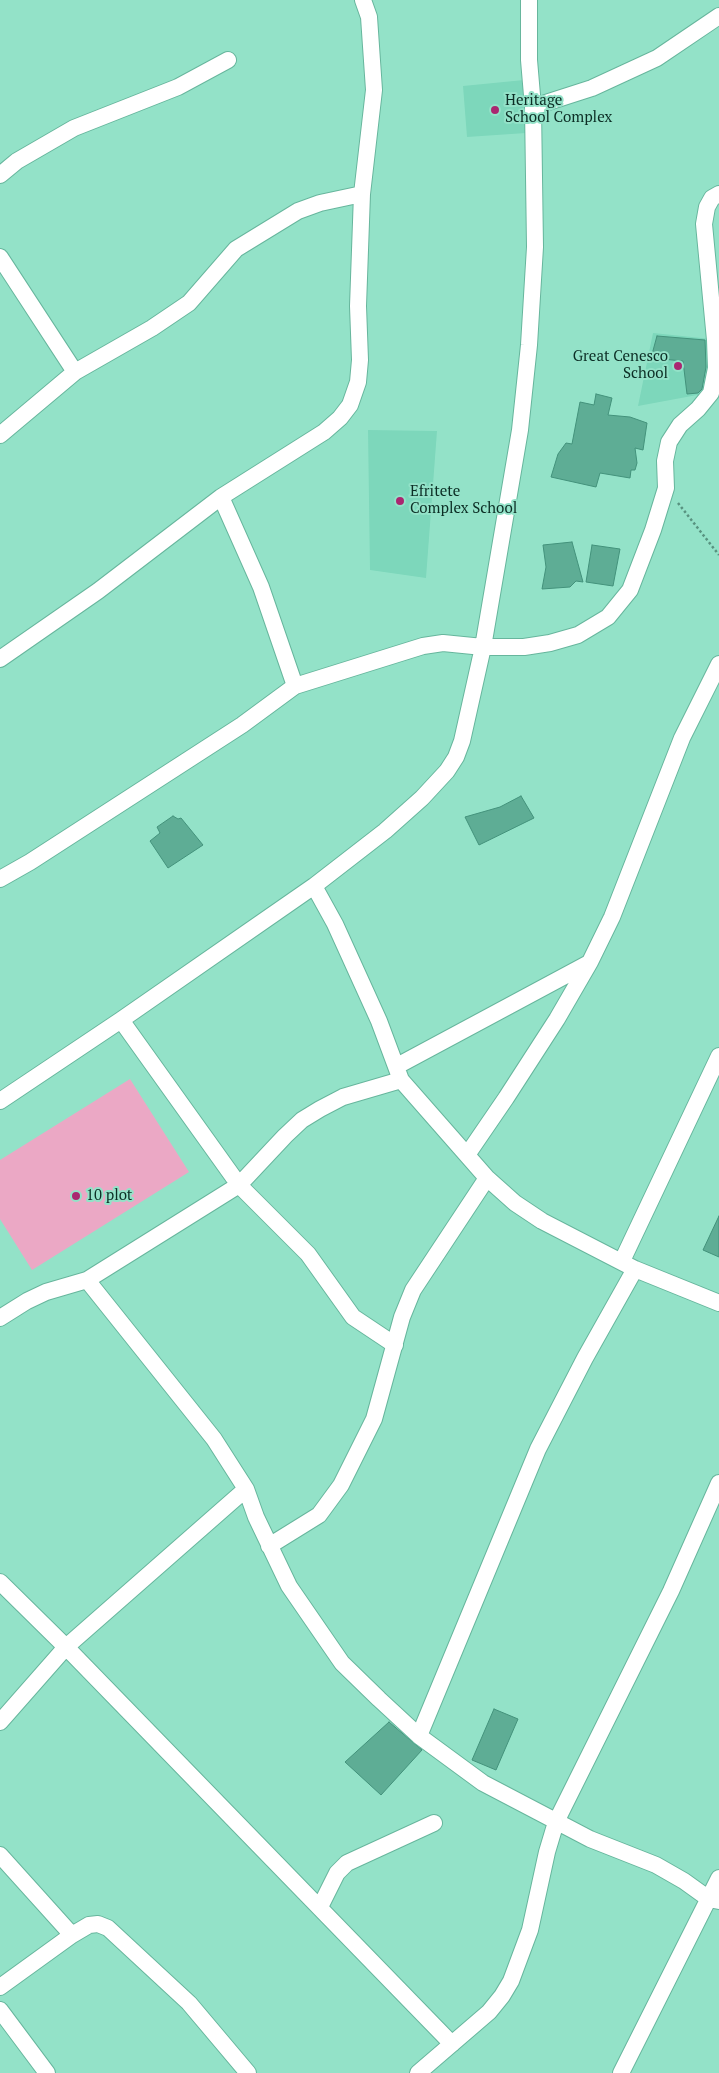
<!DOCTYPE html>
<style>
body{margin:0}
canvas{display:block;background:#93e2c8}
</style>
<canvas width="719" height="2073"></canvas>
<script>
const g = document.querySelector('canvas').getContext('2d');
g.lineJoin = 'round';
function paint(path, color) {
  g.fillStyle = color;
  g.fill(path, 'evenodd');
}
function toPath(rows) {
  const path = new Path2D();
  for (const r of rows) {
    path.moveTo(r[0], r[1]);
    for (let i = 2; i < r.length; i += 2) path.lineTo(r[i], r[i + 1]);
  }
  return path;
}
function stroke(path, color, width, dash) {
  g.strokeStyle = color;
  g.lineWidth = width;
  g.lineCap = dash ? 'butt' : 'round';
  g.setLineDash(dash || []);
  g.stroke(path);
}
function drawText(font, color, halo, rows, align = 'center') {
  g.font = font + ' "PT Serif",serif';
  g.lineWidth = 4;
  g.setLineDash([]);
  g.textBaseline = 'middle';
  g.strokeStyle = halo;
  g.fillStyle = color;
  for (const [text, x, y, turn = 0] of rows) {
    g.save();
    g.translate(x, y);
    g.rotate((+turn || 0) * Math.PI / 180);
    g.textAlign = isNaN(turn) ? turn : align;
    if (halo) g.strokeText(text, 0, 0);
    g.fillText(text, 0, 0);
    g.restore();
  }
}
paint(toPath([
 [524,80,526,133,467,137,463,86],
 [653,333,711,339,708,393,638,406],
 [368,430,437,431,426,578,370,570]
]), '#7dd7bb');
paint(toPath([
 [130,1079,189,1172,32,1270,0,1219,0,1160]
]), '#eba8c5');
const building = toPath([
 [657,336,705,340,706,367,702,389,698,393,687,394,683,361,651,358,657,336],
 [596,394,612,398,608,415,630,417,647,423,643,450,635,448,637,463,635,470,631,470,630,478,600,473,596,487,551,477,558,454,566,443,572,444,580,402,594,405,596,394],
 [572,542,583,582,576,581,570,587,542,589,546,567,543,545,572,542],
 [592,545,620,549,613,586,586,582,592,545],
 [521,796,534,818,479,845,465,817,500,807,521,796],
 [173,816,178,819,181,818,203,845,168,868,150,841,160,833,157,827,173,816],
 [719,1216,719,1257,703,1250,719,1216],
 [494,1709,518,1719,496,1770,472,1760,494,1709],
 [389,1722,422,1750,381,1795,345,1762,389,1722]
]);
paint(building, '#5ead95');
stroke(building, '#43927b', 1);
const minor = toPath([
 [533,107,592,88,657,58,719,16],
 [0,175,17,161,74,128,178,87,228,60],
 [0,257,75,372],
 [0,435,75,372,152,328,189,303,236,249,298,211,320,203,362,194],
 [221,497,261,587,295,686],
 [0,659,98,591,221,497,324,432,340,418,350,405,358,382,360,360,358,306,362,194,374,90,369,17,363,0],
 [0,879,30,862,242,725,295,686,423,646,443,643,483,647,524,647,550,643,578,635,608,617,630,590,653,530,666,488,665,461,669,442,680,425,698,409,711,393,716,368,715,340,704,224,707,207,712,198,719,194],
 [314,886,335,924,379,1021,401,1080,487,1178,515,1203,542,1221,635,1269,719,1303],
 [121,1020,239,1185,308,1254,353,1317,395,1345],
 [397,1066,589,963],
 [0,1101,121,1020,314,886,385,831,422,798,447,771,456,757,462,741,483,647,520,430,529,345,535,247,533,107,529,60,529,0],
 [467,1155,506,1098,557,1019,590,962,612,917,682,738,719,664],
 [622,1261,719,1056],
 [87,1280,214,1439,246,1489,256,1517,289,1586,342,1663,379,1699,419,1736,483,1783,590,1839,656,1865,684,1881,709,1899,719,1901],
 [0,1318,27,1301,46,1292,87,1280,239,1185,285,1136,302,1120,320,1109,343,1097,401,1080],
 [269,1546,319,1515,341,1485,374,1419,402,1317,413,1290,487,1178],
 [0,1582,66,1647,452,2044],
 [0,1722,66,1647,246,1489],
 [419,1736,538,1449,585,1358,635,1269],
 [0,1855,72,1935],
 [320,1907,337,1873,347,1863,434,1823],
 [0,1987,72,1935,89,1925,98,1924,108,1928,189,2003,248,2073],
 [0,2010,47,2073],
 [418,2073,489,2012,502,1996,511,1981,530,1930,547,1852,556,1822,671,1591,719,1483],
 [621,2073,719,1878]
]);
stroke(minor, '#67b69d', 18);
stroke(toPath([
 [678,503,719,555]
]), '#589380', 2.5, [2.5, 2.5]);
stroke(minor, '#fff', 16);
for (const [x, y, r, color] of [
 [495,110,5,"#aa2670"],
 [678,366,5,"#aa2670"],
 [400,501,5,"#aa2670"],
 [76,1196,5,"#aa2670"]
]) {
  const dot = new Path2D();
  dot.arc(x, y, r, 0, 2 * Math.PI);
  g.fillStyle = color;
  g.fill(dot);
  stroke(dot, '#93e2c8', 2);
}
drawText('15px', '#0c2e25', '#93e2c8', [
 ["Heritage",505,101],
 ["School Complex",505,118],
 ["Great Cenesco",668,357,"right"],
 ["School",668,374,"right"],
 ["Efritete",410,492],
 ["Complex School",410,509],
 ["10 plot",86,1196]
], 'left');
</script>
